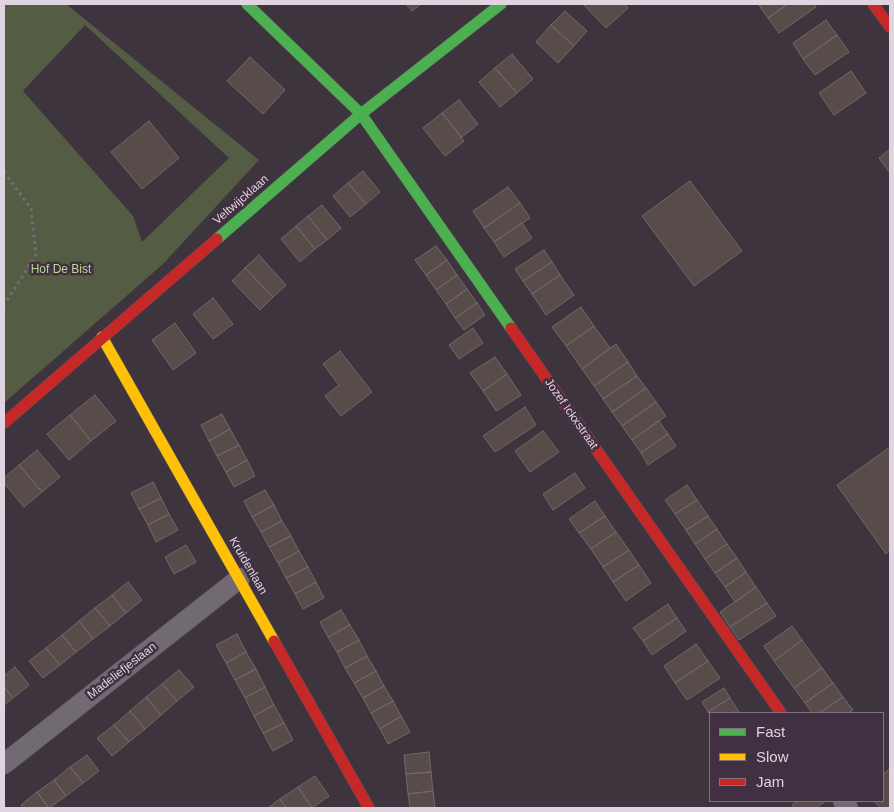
<!DOCTYPE html>
<style>
body{margin:0}
#map{position:relative;width:894px;height:812px;overflow:hidden;background:#3e343e;font-family:Helvetica,sans-serif}
canvas{display:block}
.frame{position:absolute;inset:0;border:5px solid #dfd4df;pointer-events:none}
.legend{position:absolute;left:709px;top:712px;width:175px;height:90px;box-sizing:border-box;background:#413042;border:1px solid #807281;margin:0;padding:6px 9px;list-style:none;font-size:15px;color:#dfd4df}
.legend li{display:flex;align-items:center;gap:10px;height:25px}
.legend b{width:25px;border:1px solid #807281}
</style>
<div id="map">
<canvas width="894" height="812"></canvas>
<div class="frame"></div>
<ul class="legend">
<li><b style="height:6px;background:#4caf50"></b>Fast</li>
<li><b style="height:6px;background:#ffc107"></b>Slow</li>
<li><b style="height:6px;background:#c62828"></b>Jam</li>
</ul>
</div>
<script>
const g = document.querySelector('canvas').getContext('2d');
g.lineJoin = 'round';
function paint(path, color) {
  g.fillStyle = color;
  g.fill(path, 'evenodd');
}
function toPath(rows) {
  const path = new Path2D();
  for (const r of rows) {
    path.moveTo(r[0], r[1]);
    for (let i = 2; i < r.length; i += 2) path.lineTo(r[i], r[i + 1]);
  }
  return path;
}
function stroke(path, color, width, dash) {
  g.strokeStyle = color;
  g.lineWidth = width;
  g.lineCap = dash ? 'butt' : 'round';
  g.setLineDash(dash || []);
  g.stroke(path);
}
function drawText(font, color, halo, rows, align = 'center') {
  g.font = font + ' Helvetica,sans-serif';
  g.lineWidth = 5;
  g.setLineDash([]);
  g.textBaseline = 'middle';
  g.strokeStyle = halo;
  g.fillStyle = color;
  for (const [text, x, y, turn = 0] of rows) {
    g.save();
    g.translate(x, y);
    g.rotate((+turn || 0) * Math.PI / 180);
    g.textAlign = isNaN(turn) ? turn : align;
    if (halo) g.strokeText(text, 0, 0);
    g.fillText(text, 0, 0);
    g.restore();
  }
}
paint(toPath([
 [4,4,66,4,259,160,163,264,4,403],
 [85,25,229,158,142,242,133,216,23,91]
]), '#545c44');
const building = toPath([
 [406,4,421,4,412,11,406,4],
 [583,4,624,4,628,8,606,28,583,4],
 [758,4,788,4,768,18,758,4],
 [788,4,814,4,816,7,779,33,768,18,788,4],
 [565,11,587,31,574,46,551,25,565,11],
 [826,20,837,35,803,59,793,43,826,20],
 [551,25,574,46,558,63,536,42,551,25],
 [837,35,849,52,815,75,803,59,837,35],
 [512,54,533,79,517,93,495,68,512,54],
 [250,57,285,90,263,114,227,81,250,57],
 [495,68,517,93,500,107,479,82,495,68],
 [851,71,866,93,834,115,819,93,851,71],
 [459,100,478,124,462,137,442,113,459,100],
 [442,113,464,141,445,156,423,128,442,113],
 [149,121,179,158,142,189,111,152,149,121],
 [890,149,890,173,879,158,890,149],
 [363,171,380,192,366,204,348,183,363,171],
 [690,181,742,251,694,286,642,216,690,181],
 [348,183,366,204,350,217,333,196,348,183],
 [508,187,520,203,484,228,473,211,508,187],
 [520,203,530,218,494,242,484,228,520,203],
 [322,205,341,228,327,240,308,216,322,205],
 [308,216,327,240,315,249,296,226,308,216],
 [522,223,532,238,504,257,494,242,522,223],
 [296,226,315,249,300,262,281,239,296,226],
 [436,246,447,260,426,275,415,260,436,246],
 [544,250,552,262,523,281,515,269,544,250],
 [259,255,286,285,273,297,245,268,259,255],
 [447,260,457,275,436,290,426,275,447,260],
 [552,262,560,275,532,294,523,281,552,262],
 [245,268,273,297,260,310,232,281,245,268],
 [457,275,467,289,446,304,436,290,457,275],
 [560,275,574,295,546,315,532,294,560,275],
 [467,289,477,303,455,318,446,304,467,289],
 [213,298,233,324,213,339,193,314,213,298],
 [477,303,485,315,464,330,455,318,477,303],
 [581,307,594,326,566,346,552,327,581,307],
 [175,323,196,353,173,370,152,340,175,323],
 [594,326,610,348,582,369,566,346,594,326],
 [473,328,483,343,459,359,449,345,473,328],
 [616,344,628,362,594,386,582,369,616,344],
 [340,351,372,392,341,416,325,396,339,385,323,364,340,351],
 [495,357,507,374,483,391,470,373,495,357],
 [628,362,637,376,603,399,594,386,628,362],
 [507,374,521,395,496,411,483,391,507,374],
 [637,376,646,388,612,412,603,399,637,376],
 [646,388,656,402,622,426,612,412,646,388],
 [95,395,116,421,91,441,70,415,95,395],
 [656,402,666,416,632,440,622,426,656,402],
 [525,407,536,425,495,452,483,436,525,407],
 [222,414,230,429,209,441,201,425,222,414],
 [70,415,91,441,69,460,47,434,70,415],
 [659,421,668,434,641,453,632,440,659,421],
 [230,429,239,445,217,456,209,441,230,429],
 [543,431,559,452,530,472,515,451,543,431],
 [668,434,676,446,648,465,641,453,668,434],
 [239,445,247,460,226,472,217,456,239,445],
 [890,447,890,550,886,554,837,485,890,447],
 [37,450,60,477,42,492,19,465,37,450],
 [247,460,255,476,234,487,226,472,247,460],
 [19,465,42,492,24,507,4,483,4,478,19,465],
 [575,473,585,488,553,510,543,494,575,473],
 [153,482,161,498,139,509,131,493,153,482],
 [687,485,697,500,675,514,665,500,687,485],
 [265,490,274,505,252,517,244,501,265,490],
 [161,498,169,514,148,525,139,509,161,498],
 [697,500,708,516,686,530,675,514,697,500],
 [595,501,605,516,579,533,569,519,595,501],
 [274,505,282,521,261,532,252,517,274,505],
 [169,514,178,530,156,542,148,525,169,514],
 [605,516,616,532,591,549,579,533,605,516],
 [708,516,717,529,695,544,686,530,708,516],
 [282,521,291,536,269,547,261,532,282,521],
 [717,529,727,544,705,559,695,544,717,529],
 [616,532,629,550,603,567,591,549,616,532],
 [291,536,299,551,278,563,269,547,291,536],
 [727,544,737,558,715,573,705,559,727,544],
 [186,545,196,562,174,574,165,557,186,545],
 [629,550,639,565,613,582,603,567,629,550],
 [299,551,308,567,286,578,278,563,299,551],
 [737,558,746,572,725,587,715,573,737,558],
 [639,565,651,583,626,601,613,582,639,565],
 [308,567,316,582,295,594,286,578,308,567],
 [746,572,756,587,735,602,725,587,746,572],
 [128,582,142,600,126,613,112,595,128,582],
 [316,582,324,598,303,609,295,594,316,582],
 [756,587,767,603,730,627,720,612,756,587],
 [112,595,126,613,110,626,95,608,112,595],
 [767,603,776,616,739,640,730,627,767,603],
 [668,604,677,618,643,641,633,628,668,604],
 [95,608,110,626,93,639,79,621,95,608],
 [341,610,350,625,328,637,320,622,341,610],
 [677,618,686,631,652,655,643,641,677,618],
 [79,621,93,639,76,652,62,635,79,621],
 [350,625,359,640,337,652,328,637,350,625],
 [792,626,802,640,774,661,764,646,792,626],
 [237,634,246,652,226,663,216,645,237,634],
 [62,635,76,652,60,665,46,648,62,635],
 [359,640,367,656,345,668,337,652,359,640],
 [802,640,822,668,794,688,774,661,802,640],
 [696,644,708,661,675,683,664,666,696,644],
 [46,648,60,665,43,678,29,661,46,648],
 [246,652,256,669,235,680,226,663,246,652],
 [367,656,376,671,354,683,345,668,367,656],
 [708,661,720,678,687,700,675,683,708,661],
 [15,667,29,685,13,698,4,687,4,676,15,667],
 [822,668,833,683,805,703,794,688,822,668],
 [256,669,265,687,245,698,235,680,256,669],
 [179,670,194,687,177,701,162,684,179,670],
 [376,671,384,686,363,698,354,683,376,671],
 [833,683,843,697,819,713,812,713,805,703,833,683],
 [162,684,177,701,161,715,146,697,162,684],
 [384,686,393,701,371,713,363,698,384,686],
 [4,687,13,698,4,705,4,687],
 [265,687,274,705,254,716,245,698,265,687],
 [724,688,730,698,708,712,702,702,724,688],
 [146,697,161,715,145,729,130,711,146,697],
 [843,697,853,710,848,713,819,713,843,697],
 [730,698,739,712,738,713,710,713,710,715,708,712,730,698],
 [393,701,401,716,380,729,371,713,393,701],
 [274,705,284,723,263,733,254,716,274,705],
 [130,711,145,729,129,742,114,725,130,711],
 [401,716,410,732,388,744,380,729,401,716],
 [284,723,293,740,273,751,263,733,284,723],
 [114,725,129,742,112,756,97,738,114,725],
 [429,752,431,772,406,774,404,755,429,752],
 [87,755,99,771,83,783,70,767,87,755],
 [70,767,83,783,66,796,54,780,70,767],
 [890,769,890,808,880,808,874,801,883,801,883,774,890,769],
 [431,772,433,791,408,794,406,774,431,772],
 [315,776,329,796,312,808,298,787,315,776],
 [54,780,66,796,49,808,37,792,54,780],
 [298,787,312,808,286,808,280,799,298,787],
 [433,791,435,808,410,808,408,794,433,791],
 [37,792,49,808,23,808,21,805,37,792],
 [280,799,286,808,268,808,280,799],
 [798,801,826,801,816,808,795,808,792,805,798,801]
]);
paint(building, '#574c4a');
stroke(building, '#716969', 1);
const street = toPath([
 [4,764,240,578],
 [843,801,848,808]
]);
const fast = toPath([
 [247,4,361,114,511,328],
 [217,239,361,114,501,4]
]);
const slow = toPath([
 [102,337,274,641]
]);
const jam = toPath([
 [873,4,890,27],
 [511,328,781,713],
 [4,423,217,239],
 [274,641,369,808]
]);
stroke(street, '#595159', 21);
stroke(fast, '#595159', 12);
stroke(slow, '#595159', 12);
stroke(jam, '#595159', 12);
stroke(toPath([
 [4,172,31,209,36,255,4,305]
]), '#756f75', 3, [2.5, 4]);
stroke(street, '#726a72', 20);
stroke(fast, '#4caf50', 11);
stroke(slow, '#ffc107', 11);
stroke(jam, '#c62828', 11);
drawText('12px', '#dfd4df', '#413042', [
 ["Veltwijcklaan",241,200,-41],
 ["Jozef Ickxstraat",571,414,55],
 ["Kruidenlaan",248,566,60],
 ["Madeliefjeslaan",122,671,-38]
]);
drawText('12px', '#bed68f', '#413042', [
 ["Hof De Bist",61,270]
]);
</script>
